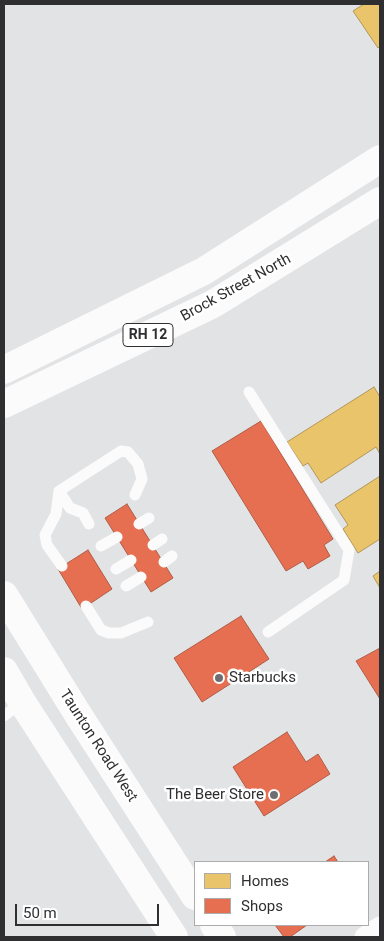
<!DOCTYPE html>
<style>
body{margin:0}
#map{position:relative;width:384px;height:941px;overflow:hidden;background:#e2e3e5;font-family:Roboto,sans-serif}
canvas{display:block}
.frame{position:absolute;inset:0;border:5px solid #2f2f31;pointer-events:none}
.legend{position:absolute;left:194px;top:861px;width:175px;height:65px;box-sizing:border-box;background:#fff;border:1px solid #acacad;margin:0;padding:6px 9px;list-style:none;font-size:15px;color:#2f2f31}
.legend li{display:flex;align-items:center;gap:10px;height:25px}
.legend b{width:25px;border:1px solid #acacad}
.scale{position:absolute;left:15px;top:904px;width:144px;height:22px;box-sizing:border-box;border:2px solid #2f2f31;border-top:0;padding-left:6px;font-size:15px;line-height:18px;white-space:nowrap;color:#2f2f31;-webkit-text-stroke:4px #fff;paint-order:stroke}
</style>
<div id="map">
<canvas width="384" height="941"></canvas>
<div class="frame"></div>
<ul class="legend">
<li><b style="height:14px;background:#e9c46a"></b>Homes</li>
<li><b style="height:14px;background:#e76f51"></b>Shops</li>
</ul>
<div class="scale">50 m</div>
</div>
<script>
const g = document.querySelector('canvas').getContext('2d');
g.lineJoin = 'round';
function paint(path, color) {
  g.fillStyle = color;
  g.fill(path, 'evenodd');
}
function toPath(rows) {
  const path = new Path2D();
  for (const r of rows) {
    path.moveTo(r[0], r[1]);
    for (let i = 2; i < r.length; i += 2) path.lineTo(r[i], r[i + 1]);
  }
  return path;
}
function stroke(path, color, width, dash) {
  g.strokeStyle = color;
  g.lineWidth = width;
  g.lineCap = dash ? 'butt' : 'round';
  g.setLineDash(dash || []);
  g.stroke(path);
}
function drawText(font, color, halo, rows, align = 'center') {
  g.font = font + ' Roboto,sans-serif';
  g.lineWidth = 5;
  g.setLineDash([]);
  g.textBaseline = 'middle';
  g.strokeStyle = halo;
  g.fillStyle = color;
  for (const [text, x, y, turn = 0] of rows) {
    g.save();
    g.translate(x, y);
    g.rotate((+turn || 0) * Math.PI / 180);
    g.textAlign = isNaN(turn) ? turn : align;
    if (halo) g.strokeText(text, 0, 0);
    g.fillText(text, 0, 0);
    g.restore();
  }
}
const homes = toPath([
 [364,4,380,4,380,46,378,48,353,11,364,4],
 [374,387,380,397,380,454,376,447,321,483,308,463,303,466,287,442,374,387],
 [380,476,380,539,358,553,343,529,348,525,335,505,380,476],
 [380,571,380,588,373,576,380,571]
]);
paint(homes, '#e9c46a');
stroke(homes, '#b19759', 1);
const shops = toPath([
 [261,421,333,539,324,545,330,556,308,569,303,561,286,571,212,451,261,421],
 [127,504,173,578,151,592,105,518,127,504],
 [88,550,112,589,82,609,58,569,88,550],
 [241,616,269,659,202,702,174,658,241,616],
 [380,648,380,699,356,661,380,648],
 [287,732,306,762,318,754,330,774,264,816,233,767,287,732],
 [334,856,338,862,325,862,334,856],
 [275,925,307,925,290,937,284,937,275,925]
]);
paint(shops, '#e76f51');
stroke(shops, '#b05c47', 1);
stroke(toPath([
 [249,392,349,550,344,580,268,632],
 [59,491,56,514,45,535,47,545,62,566],
 [89,524,83,513,70,508,59,491,121,451,128,452,138,464,142,479,135,495],
 [139,524,149,518],
 [153,545,162,539],
 [101,546,117,537],
 [164,562,172,556],
 [116,569,131,560],
 [126,586,141,577],
 [86,606,101,630,109,633,121,633,148,622],
 [4,716,22,702]
]), '#fbfbfb', 11);
stroke(toPath([
 [365,937,380,927]
]), '#fbfbfb', 21);
stroke(toPath([
 [4,595,79,716,195,896],
 [4,671,22,702,174,937],
 [214,925,222,937]
]), '#fbfbfb', 28);
stroke(toPath([
 [4,370,204,271,380,159],
 [4,404,213,304,380,201]
]), '#fbfbfb', 28);
for (const [x, y, r, color] of [
 [219,678,5,"#6e6e70"],
 [274,795,5,"#6e6e70"]
]) {
  const dot = new Path2D();
  dot.arc(x, y, r, 0, 2 * Math.PI);
  g.fillStyle = color;
  g.fill(dot);
  stroke(dot, '#fff', 2);
}
for (const [x, y, w] of [
 [148,335,50]
]) {
  const box = new Path2D();
  box.roundRect(x - w / 2, y - 11.5, w, 23, 4);
  g.fillStyle = '#fff';
  g.fill(box);
  stroke(box, '#2f2f31', 1);
}
drawText('bold 14px', '#2f2f31', null, [
 ["RH 12",148,335]
]);
drawText('15px', '#2f2f31', '#fff', [
 ["Brock Street North",236,288,-29],
 ["Taunton Road West",98,746,57]
]);
drawText('15px', '#2f2f31', '#fff', [
 ["Starbucks",229,678],
 ["The Beer Store",264,795,"right"]
], 'left');
</script>
